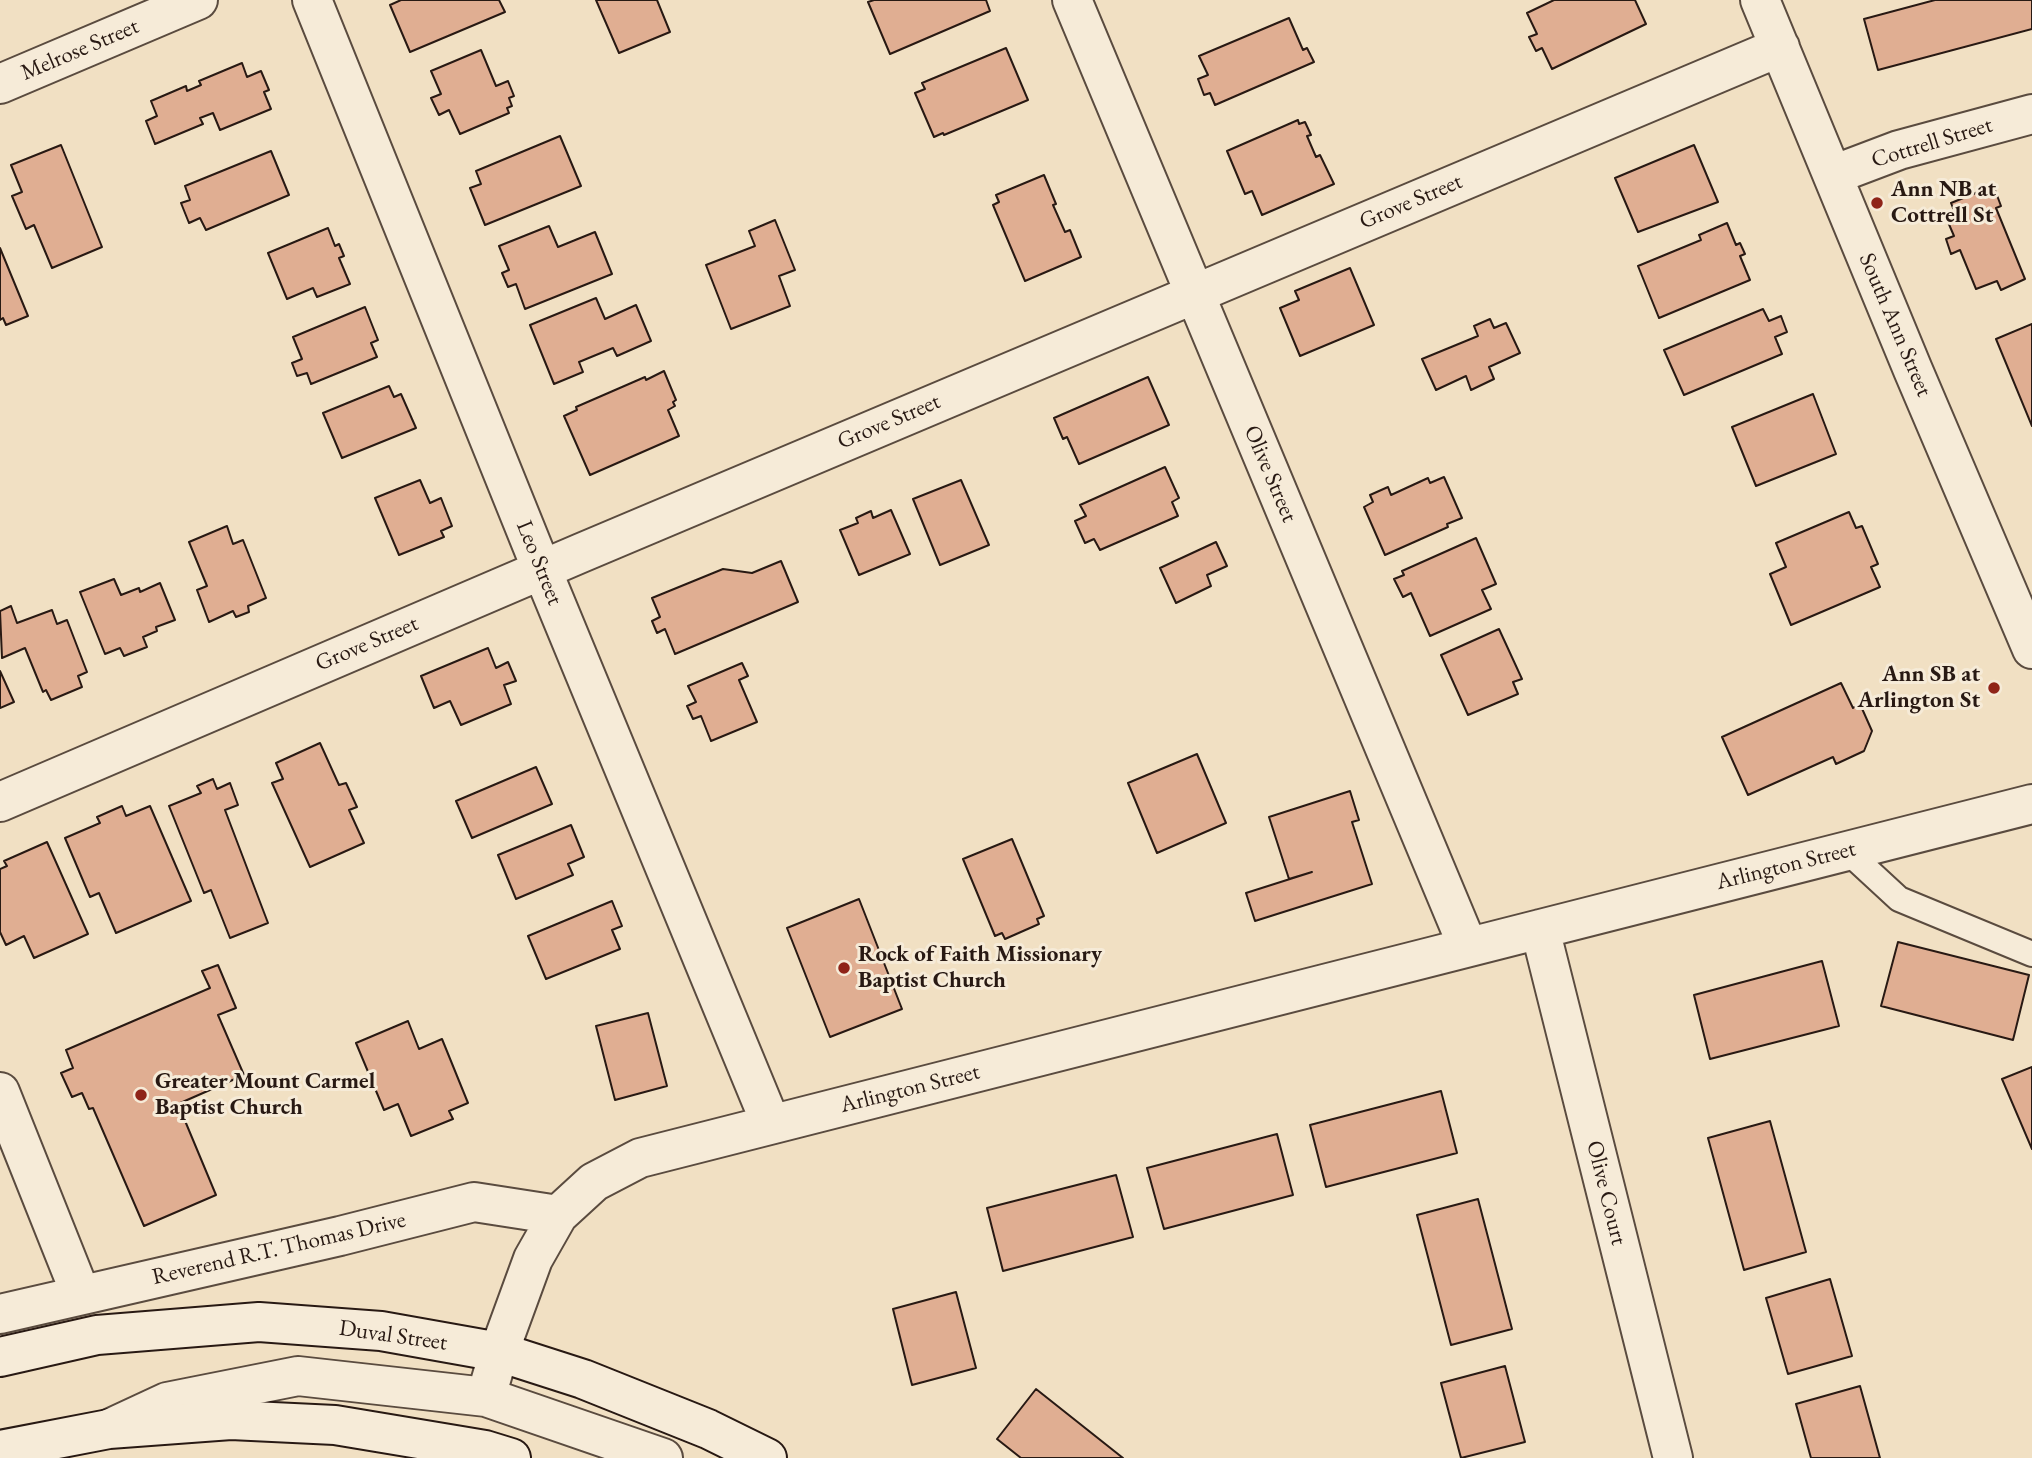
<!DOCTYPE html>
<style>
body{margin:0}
canvas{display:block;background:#f1e0c3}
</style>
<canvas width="2032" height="1458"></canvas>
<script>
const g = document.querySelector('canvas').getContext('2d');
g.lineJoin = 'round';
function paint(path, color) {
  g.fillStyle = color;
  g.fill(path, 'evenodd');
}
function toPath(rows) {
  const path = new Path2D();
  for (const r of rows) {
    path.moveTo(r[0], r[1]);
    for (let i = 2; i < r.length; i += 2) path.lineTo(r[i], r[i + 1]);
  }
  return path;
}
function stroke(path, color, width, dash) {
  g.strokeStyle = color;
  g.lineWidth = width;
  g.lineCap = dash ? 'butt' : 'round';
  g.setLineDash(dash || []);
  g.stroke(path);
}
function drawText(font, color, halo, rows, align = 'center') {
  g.font = font + ' "EB Garamond",serif';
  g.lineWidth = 6;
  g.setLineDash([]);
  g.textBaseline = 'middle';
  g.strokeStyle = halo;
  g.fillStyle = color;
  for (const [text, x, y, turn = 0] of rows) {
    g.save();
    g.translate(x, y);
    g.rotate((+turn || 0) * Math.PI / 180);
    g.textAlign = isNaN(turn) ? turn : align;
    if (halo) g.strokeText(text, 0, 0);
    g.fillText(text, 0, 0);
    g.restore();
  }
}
const building = toPath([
 [401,0,499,0,505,12,410,52,390,5,401,0],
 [596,0,657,0,670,32,619,53,596,0],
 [874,0,986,0,990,11,890,54,868,2,874,0],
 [1554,0,1635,0,1646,24,1552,69,1542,48,1536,51,1529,37,1537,34,1527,13,1554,0],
 [1935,0,2032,0,2032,29,1878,70,1864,19,1935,0],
 [1289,18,1303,50,1307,48,1314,62,1215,105,1210,93,1204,95,1198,79,1208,75,1199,56,1289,18],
 [1006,48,1028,100,944,135,943,133,934,137,915,93,925,89,922,83,1006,48],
 [481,50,496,86,508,81,514,96,509,98,512,106,507,108,509,113,460,134,449,110,439,115,431,98,441,94,431,71,481,50],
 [242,63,247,77,261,71,269,90,264,92,271,109,220,130,213,113,200,118,203,124,155,144,146,121,157,116,151,101,186,86,187,91,201,85,199,81,242,63],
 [1298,120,1299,124,1305,122,1311,135,1307,136,1316,157,1320,155,1334,184,1262,215,1252,191,1245,194,1227,151,1298,120],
 [560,136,581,186,485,225,470,188,481,184,476,171,560,136],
 [61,145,102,247,52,268,34,225,26,229,12,196,22,192,11,165,61,145],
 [1694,145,1718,202,1638,232,1615,178,1694,145],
 [271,151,289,195,206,230,200,218,189,223,181,203,190,200,185,186,271,151],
 [1044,175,1056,204,1053,205,1065,232,1070,230,1081,257,1025,281,993,205,999,202,996,195,1044,175],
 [1988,188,1989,193,1995,190,2001,206,1996,208,2025,279,2001,290,1997,281,1976,289,1960,250,1951,254,1946,239,1954,236,1948,222,1957,218,1951,203,1988,188],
 [775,220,795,270,779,276,790,306,731,329,706,265,755,246,749,231,775,220],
 [1727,223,1736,245,1740,243,1745,254,1740,256,1750,280,1659,318,1638,266,1701,240,1699,235,1727,223],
 [549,226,558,247,595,232,612,274,525,309,516,284,508,287,502,273,509,270,499,246,549,226],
 [328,228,335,246,339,244,344,256,339,258,350,284,317,297,313,288,287,299,268,253,328,228],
 [0,248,28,316,6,325,3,318,0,320,0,248],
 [1350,268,1374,325,1300,356,1280,308,1299,300,1295,291,1350,268],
 [596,298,605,319,636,305,651,341,617,356,613,348,579,362,583,372,554,384,530,325,596,298],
 [365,307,378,340,371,343,377,357,311,384,307,373,297,376,292,363,302,359,293,337,365,307],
 [1763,309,1769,321,1781,316,1787,332,1775,337,1782,354,1684,395,1664,350,1763,309],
 [1490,319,1494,328,1506,323,1520,353,1489,367,1494,379,1471,390,1466,376,1436,390,1422,359,1478,336,1474,326,1490,319],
 [2032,324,2032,426,1996,339,2032,324],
 [664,371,676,400,673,402,675,406,668,410,679,436,590,475,564,416,577,410,576,407,645,377,646,380,664,371],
 [1148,377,1169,425,1079,464,1067,437,1063,439,1054,418,1148,377],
 [389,386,394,397,401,394,416,428,342,458,323,413,389,386],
 [1813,394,1836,454,1756,486,1732,427,1813,394],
 [1165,467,1179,498,1172,502,1178,516,1100,550,1094,539,1085,543,1075,521,1086,516,1080,505,1165,467],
 [1444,477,1462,518,1447,524,1448,527,1385,555,1364,507,1373,502,1370,495,1388,487,1391,495,1428,478,1430,483,1444,477],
 [420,480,430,503,441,498,452,526,441,531,444,537,399,555,375,498,420,480],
 [961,480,989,545,940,565,913,499,961,480],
 [891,510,910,554,859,575,840,530,858,523,856,518,871,511,873,518,891,510],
 [1849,512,1856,528,1862,526,1878,564,1871,567,1880,587,1791,625,1770,574,1786,567,1776,543,1849,512],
 [227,526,233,544,243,540,266,598,248,606,249,612,236,617,233,611,209,622,197,590,207,586,189,542,227,526],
 [1476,538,1496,584,1482,590,1491,609,1430,636,1411,593,1403,597,1394,579,1404,575,1402,571,1476,538],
 [1216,542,1227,566,1207,575,1211,586,1176,603,1160,568,1216,542],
 [781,561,798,602,675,654,665,629,657,633,652,621,660,617,652,598,723,569,752,573,781,561],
 [114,579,121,595,139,588,140,592,160,583,175,620,156,627,157,631,143,637,147,647,124,656,120,648,105,654,80,592,114,579],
 [11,606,17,623,52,610,57,624,67,620,87,672,78,676,82,687,51,700,46,690,43,692,25,648,2,658,0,611,11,606],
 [1499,629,1522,679,1513,682,1518,694,1468,715,1441,655,1499,629],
 [488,648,496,668,508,662,516,681,504,685,511,704,461,725,450,701,434,708,421,676,488,648],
 [742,663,748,676,739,680,757,722,711,741,701,716,693,719,687,706,696,702,688,686,742,663],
 [0,671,14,702,0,708,0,671],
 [1841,683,1853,708,1860,704,1872,731,1864,751,1836,764,1833,757,1748,795,1722,737,1841,683],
 [320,743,339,785,346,783,357,807,349,810,364,843,310,867,272,783,283,779,276,763,320,743],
 [1197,754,1226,823,1157,853,1128,783,1197,754],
 [536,767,552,804,472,838,456,801,536,767],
 [213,779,217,789,230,783,238,805,225,810,268,923,230,938,211,890,204,893,169,806,201,793,197,786,213,779],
 [1350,791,1359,820,1352,822,1372,884,1255,921,1246,893,1312,872,1289,879,1269,817,1350,791],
 [122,806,126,816,150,806,191,901,116,933,99,893,90,897,65,838,100,823,97,817,122,806],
 [571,825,584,857,568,864,573,875,516,899,498,855,571,825],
 [1012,839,1044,916,1037,919,1039,924,1005,939,1002,933,995,936,963,859,1012,839],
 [47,842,88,934,34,958,24,936,6,945,0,932,0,869,7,866,4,861,47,842],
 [859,899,902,1009,830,1037,787,928,859,899],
 [612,901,622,926,612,930,620,949,546,979,528,936,612,901],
 [1898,942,2029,975,2013,1040,1881,1006,1898,942],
 [1822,961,1839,1026,1710,1059,1694,995,1822,961],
 [218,965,236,1008,218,1015,244,1075,178,1104,216,1195,144,1226,93,1108,89,1109,82,1093,72,1097,61,1073,73,1068,66,1050,210,988,202,971,218,965],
 [648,1013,667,1086,615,1100,596,1026,648,1013],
 [408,1021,419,1049,442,1039,468,1103,449,1111,453,1119,411,1136,398,1104,384,1110,356,1043,408,1021],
 [2032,1067,2032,1149,2002,1079,2032,1067],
 [1441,1091,1457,1153,1326,1187,1310,1125,1441,1091],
 [1770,1121,1806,1252,1744,1270,1708,1138,1770,1121],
 [1277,1134,1293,1195,1164,1229,1147,1168,1277,1134],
 [1116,1175,1133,1237,1003,1271,987,1208,1116,1175],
 [1478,1199,1512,1329,1451,1345,1417,1215,1478,1199],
 [1830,1279,1852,1356,1788,1374,1766,1298,1830,1279],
 [956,1292,976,1368,912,1385,893,1309,956,1292],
 [1505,1366,1525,1442,1461,1458,1441,1383,1505,1366],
 [1860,1386,1880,1458,1811,1458,1796,1404,1860,1386],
 [1036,1389,1123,1458,1021,1458,997,1439,1036,1389]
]);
paint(building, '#e0ae92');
stroke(building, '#281913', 2);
const lane = toPath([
 [1847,851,1899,899,2032,954]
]);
const street = toPath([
 [312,0,542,570,771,1124],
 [1072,0,1468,947],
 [1760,0,1913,370,2032,649],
 [0,84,198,0],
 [1833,175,1899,150,2032,114],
 [0,802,581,553,1780,47],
 [1540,929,1673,1458],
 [0,1092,81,1295],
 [0,1314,340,1236,474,1202,558,1215],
 [486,1397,499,1352,533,1259,558,1215,594,1182,640,1158,2032,804],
 [111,1428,167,1402,298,1376,486,1397,663,1458]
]);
const secondary = toPath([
 [0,1357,97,1335,259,1322,381,1331,499,1352,583,1379,708,1429,767,1458],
 [0,1450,109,1429,231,1420,335,1425,485,1450,511,1458]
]);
stroke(lane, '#5a4b3f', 28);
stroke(street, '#5a4b3f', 42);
stroke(secondary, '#281913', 42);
stroke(lane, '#f6ebd8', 24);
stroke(street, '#f6ebd8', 38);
stroke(secondary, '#f6ebd8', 38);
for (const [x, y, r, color] of [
 [1877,203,7,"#8f2418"],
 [1994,688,7,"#8f2418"],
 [844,968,7,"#8f2418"],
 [141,1095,7,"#8f2418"]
]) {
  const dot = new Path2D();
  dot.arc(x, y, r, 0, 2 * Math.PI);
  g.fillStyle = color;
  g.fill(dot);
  stroke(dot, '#f6ebd8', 2.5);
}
drawText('23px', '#281913', '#f6ebd8', [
 ["Melrose Street",80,50,-23],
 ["Cottrell Street",1932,143,-17],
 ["Grove Street",1411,202,-23],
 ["South Ann Street",1895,325,67],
 ["Grove Street",889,422,-23],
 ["Olive Street",1270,474,67],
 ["Leo Street",539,563,68],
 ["Grove Street",367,644,-23],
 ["Arlington Street",1786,866,-14],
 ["Arlington Street",910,1089,-14],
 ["Olive Court",1606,1193,76],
 ["Reverend R.T. Thomas Drive",279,1249,-13],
 ["Duval Street",393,1336,8]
]);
drawText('bold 23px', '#281913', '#f6ebd8', [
 ["Ann NB at",1891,190],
 ["Cottrell St",1891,216],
 ["Ann SB at",1980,675,"right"],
 ["Arlington St",1980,701,"right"],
 ["Rock of Faith Missionary",858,955],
 ["Baptist Church",858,981],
 ["Greater Mount Carmel",155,1082],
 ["Baptist Church",155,1108]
], 'left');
</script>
